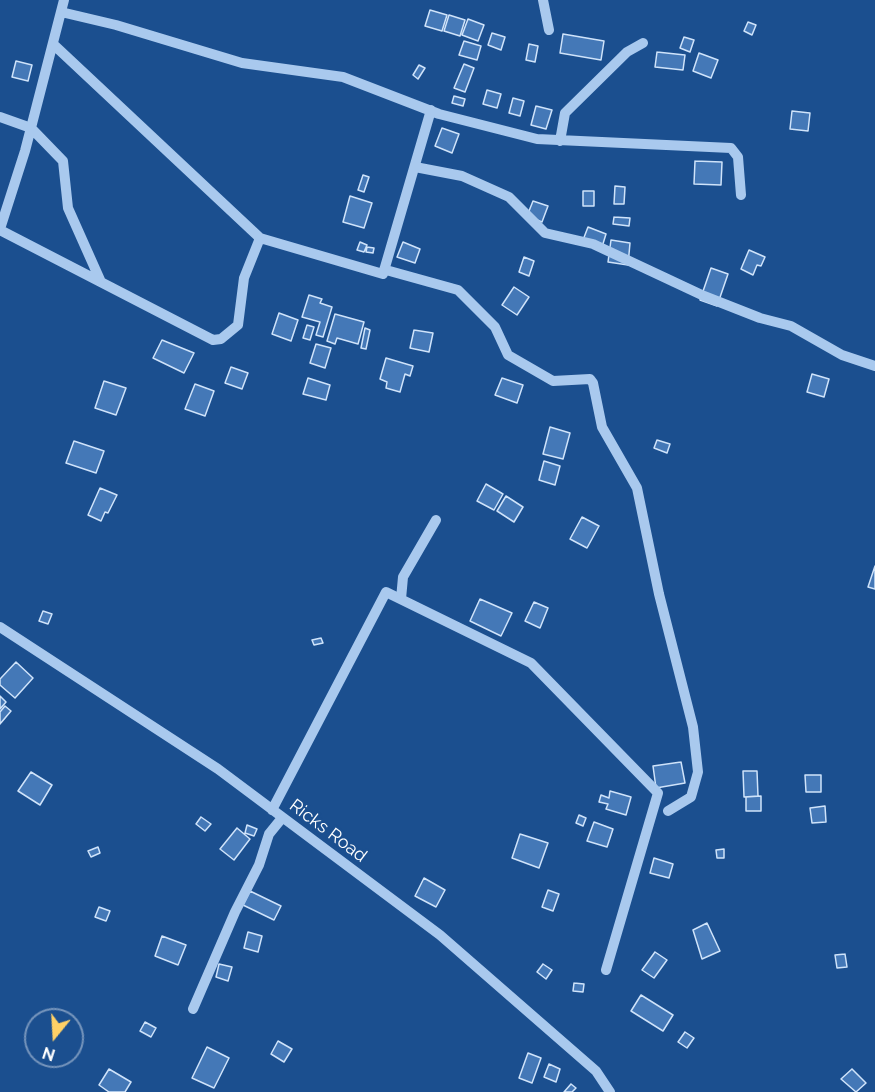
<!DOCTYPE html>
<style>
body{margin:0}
#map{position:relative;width:875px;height:1092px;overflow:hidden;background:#1b4f8f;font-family:Raleway,sans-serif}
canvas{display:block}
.north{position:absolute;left:24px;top:1008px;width:60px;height:60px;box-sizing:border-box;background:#1b4f8f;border:2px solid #7695bc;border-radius:50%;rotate:198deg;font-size:16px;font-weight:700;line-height:24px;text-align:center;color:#fff}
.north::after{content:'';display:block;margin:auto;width:21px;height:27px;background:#ffd166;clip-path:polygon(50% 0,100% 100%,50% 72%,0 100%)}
</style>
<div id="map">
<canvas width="875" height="1092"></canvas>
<div class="north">N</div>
</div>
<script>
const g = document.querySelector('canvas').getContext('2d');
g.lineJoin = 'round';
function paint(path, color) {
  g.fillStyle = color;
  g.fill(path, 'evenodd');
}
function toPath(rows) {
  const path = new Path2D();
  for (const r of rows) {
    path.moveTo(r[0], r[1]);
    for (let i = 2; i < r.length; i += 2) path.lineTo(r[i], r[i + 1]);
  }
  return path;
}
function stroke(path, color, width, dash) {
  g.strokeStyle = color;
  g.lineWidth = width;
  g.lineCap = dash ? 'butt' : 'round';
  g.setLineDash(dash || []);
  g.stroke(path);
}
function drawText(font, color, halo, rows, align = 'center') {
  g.font = font + ' Raleway,sans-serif';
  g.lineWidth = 5;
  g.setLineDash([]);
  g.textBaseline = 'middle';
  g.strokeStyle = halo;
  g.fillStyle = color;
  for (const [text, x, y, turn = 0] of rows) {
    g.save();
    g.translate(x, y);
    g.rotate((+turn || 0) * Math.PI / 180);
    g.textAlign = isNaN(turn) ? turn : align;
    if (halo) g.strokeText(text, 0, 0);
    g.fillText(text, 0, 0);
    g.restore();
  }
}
const building = toPath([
 [430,10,447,15,442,31,425,26,430,10],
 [449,15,465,20,460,36,444,31,449,15],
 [468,19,484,25,478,41,462,35,468,19],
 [748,22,756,25,752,35,744,31,748,22],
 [492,33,505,37,501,50,488,45,492,33],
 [563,34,604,41,601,60,560,53,563,34],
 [684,37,694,40,690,52,680,48,684,37],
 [464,41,481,46,477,60,459,55,464,41],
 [529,44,538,46,535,62,526,60,529,44],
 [657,52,685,55,683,70,655,67,657,52],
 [699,53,718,60,711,78,693,71,699,53],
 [16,61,32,65,28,81,12,77,16,61],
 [464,64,474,68,465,92,454,88,464,64],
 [419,65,425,68,418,79,413,75,419,65],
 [487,90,501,94,497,108,483,104,487,90],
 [454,96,465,99,463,106,452,103,454,96],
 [513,98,524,101,520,116,509,113,513,98],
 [536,106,552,110,546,129,531,125,536,106],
 [792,111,810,113,808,131,790,129,792,111],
 [442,128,459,134,452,153,435,146,442,128],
 [695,161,722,162,721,185,694,184,695,161],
 [363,175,369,177,364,192,358,190,363,175],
 [615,186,625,187,624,204,614,204,615,186],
 [583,191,594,191,594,206,583,206,583,191],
 [350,196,372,203,364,228,343,222,350,196],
 [533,201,548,206,542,222,527,216,533,201],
 [614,217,630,218,629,226,613,224,614,217],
 [588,227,606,234,602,247,583,240,588,227],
 [611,240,630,243,628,265,608,262,611,240],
 [360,242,367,245,364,252,357,250,360,242],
 [403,242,420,249,415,263,397,257,403,242],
 [367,247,374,248,373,253,366,252,367,247],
 [749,250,765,257,761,266,757,265,753,275,741,269,749,250],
 [524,257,534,261,529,276,519,272,524,257],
 [711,268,728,274,717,306,700,300,711,268],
 [514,287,529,297,517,315,502,305,514,287],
 [309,295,322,299,320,303,332,307,323,337,316,335,320,322,302,317,309,295],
 [279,313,298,320,291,341,272,334,279,313],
 [335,314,364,322,358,344,337,338,335,344,327,341,335,314],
 [307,325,314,327,310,340,303,338,307,325],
 [365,328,370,330,366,349,361,348,365,328],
 [414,330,433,333,429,352,410,348,414,330],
 [162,340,194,353,184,373,153,358,162,340],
 [316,344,331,348,325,368,310,363,316,344],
 [386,358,413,366,410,376,405,374,400,392,386,388,387,382,380,379,386,358],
 [231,367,248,373,242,389,225,383,231,367],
 [812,374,829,379,824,397,807,392,812,374],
 [308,378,330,385,326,400,303,394,308,378],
 [502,378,523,385,517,403,495,395,502,378],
 [104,381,126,388,116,415,95,408,104,381],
 [195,384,214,391,205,416,185,409,195,384],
 [550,427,570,433,563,459,543,454,550,427],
 [657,440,670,444,667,453,654,448,657,440],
 [74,441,104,451,96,473,66,463,74,441],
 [544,461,560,466,555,485,539,480,544,461],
 [486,484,503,494,494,510,477,501,486,484],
 [100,488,117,495,108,513,105,512,101,521,88,515,100,488],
 [506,496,523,507,514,522,497,511,506,496],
 [582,517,599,526,587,548,570,539,582,517],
 [875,566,875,589,868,587,875,566],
 [480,599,512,613,501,636,470,621,480,599],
 [534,602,548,608,540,628,525,621,534,602],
 [43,611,52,614,48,624,39,621,43,611],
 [321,638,323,643,314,645,312,640,321,638],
 [16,662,33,678,15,698,0,685,0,679,16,662],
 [0,696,6,702,0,709,0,696],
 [5,706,11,711,0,724,0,712,5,706],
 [681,762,685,783,656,788,653,766,681,762],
 [743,771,757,771,758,796,744,797,743,771],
 [31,772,52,785,40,805,18,791,31,772],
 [805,775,821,775,821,792,806,792,805,775],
 [610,791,631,797,626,815,606,809,608,804,599,802,601,795,609,798,610,791],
 [761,796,761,811,746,811,746,797,761,796],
 [825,806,826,822,812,823,810,808,825,806],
 [579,815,586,818,583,826,576,823,579,815],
 [201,817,211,824,205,831,196,824,201,817],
 [594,822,613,829,607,847,587,841,594,822],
 [247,825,257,829,254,836,245,833,247,825],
 [237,828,250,839,234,860,220,849,237,828],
 [520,834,548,843,539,868,512,858,520,834],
 [98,847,100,853,91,857,88,851,98,847],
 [724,849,724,858,717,858,716,850,724,849],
 [654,858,673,864,669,878,650,873,654,858],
 [424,878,445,890,436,907,415,896,424,878],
 [548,890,559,894,553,911,542,907,548,890],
 [250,891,281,906,274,920,243,905,250,891],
 [99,907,110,911,106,921,95,917,99,907],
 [707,923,720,951,702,959,693,930,707,923],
 [248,932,262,936,258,952,244,948,248,932],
 [162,936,186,945,178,965,155,956,162,936],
 [655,952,667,960,654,978,642,970,655,952],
 [845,954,847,967,837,968,835,955,845,954],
 [219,964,232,967,228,981,216,977,219,964],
 [543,964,552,970,546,979,537,972,543,964],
 [574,983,584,984,583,992,573,991,574,983],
 [641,995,673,1015,663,1031,631,1011,641,995],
 [145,1022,156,1028,151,1037,140,1031,145,1022],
 [685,1032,694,1038,687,1048,678,1042,685,1032],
 [278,1041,292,1049,284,1062,271,1054,278,1041],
 [207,1047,229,1058,214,1088,192,1078,207,1047],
 [528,1053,541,1058,532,1083,519,1078,528,1053],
 [549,1064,560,1069,556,1082,544,1077,549,1064],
 [109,1069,131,1082,125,1092,109,1092,99,1085,109,1069],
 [852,1069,866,1083,856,1092,841,1079,852,1069],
 [571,1084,576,1088,572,1092,564,1092,571,1084]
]);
paint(building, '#4478b7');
stroke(building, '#cfe3fa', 1.5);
stroke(toPath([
 [543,0,549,30],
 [61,12,116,25,242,63,343,77,439,114,537,139,731,148,738,157,741,195],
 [53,44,260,238,383,274,431,110],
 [0,117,31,128,63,161,68,208,101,282],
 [560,141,565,113,627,52,643,43],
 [415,167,462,176,509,197,545,233,593,244,704,296,760,318,791,326,842,355,875,366],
 [0,229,25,151,64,0],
 [0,230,213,340,221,339,238,325,244,278,260,238],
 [386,270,458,290,495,327,508,355,553,381,590,379,593,383,602,427,637,488,659,594,693,727,698,772,691,797,668,811],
 [401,599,403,577,436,520],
 [0,627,218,769,440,935,596,1071,610,1092],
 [272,810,386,592,531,663,658,793,606,970],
 [193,1009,235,912,259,865,269,834,282,818]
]), '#a9c9ee', 10);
drawText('18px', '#fff', '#1b4f8f', [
 ["Ricks Road",328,831,37]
]);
</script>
